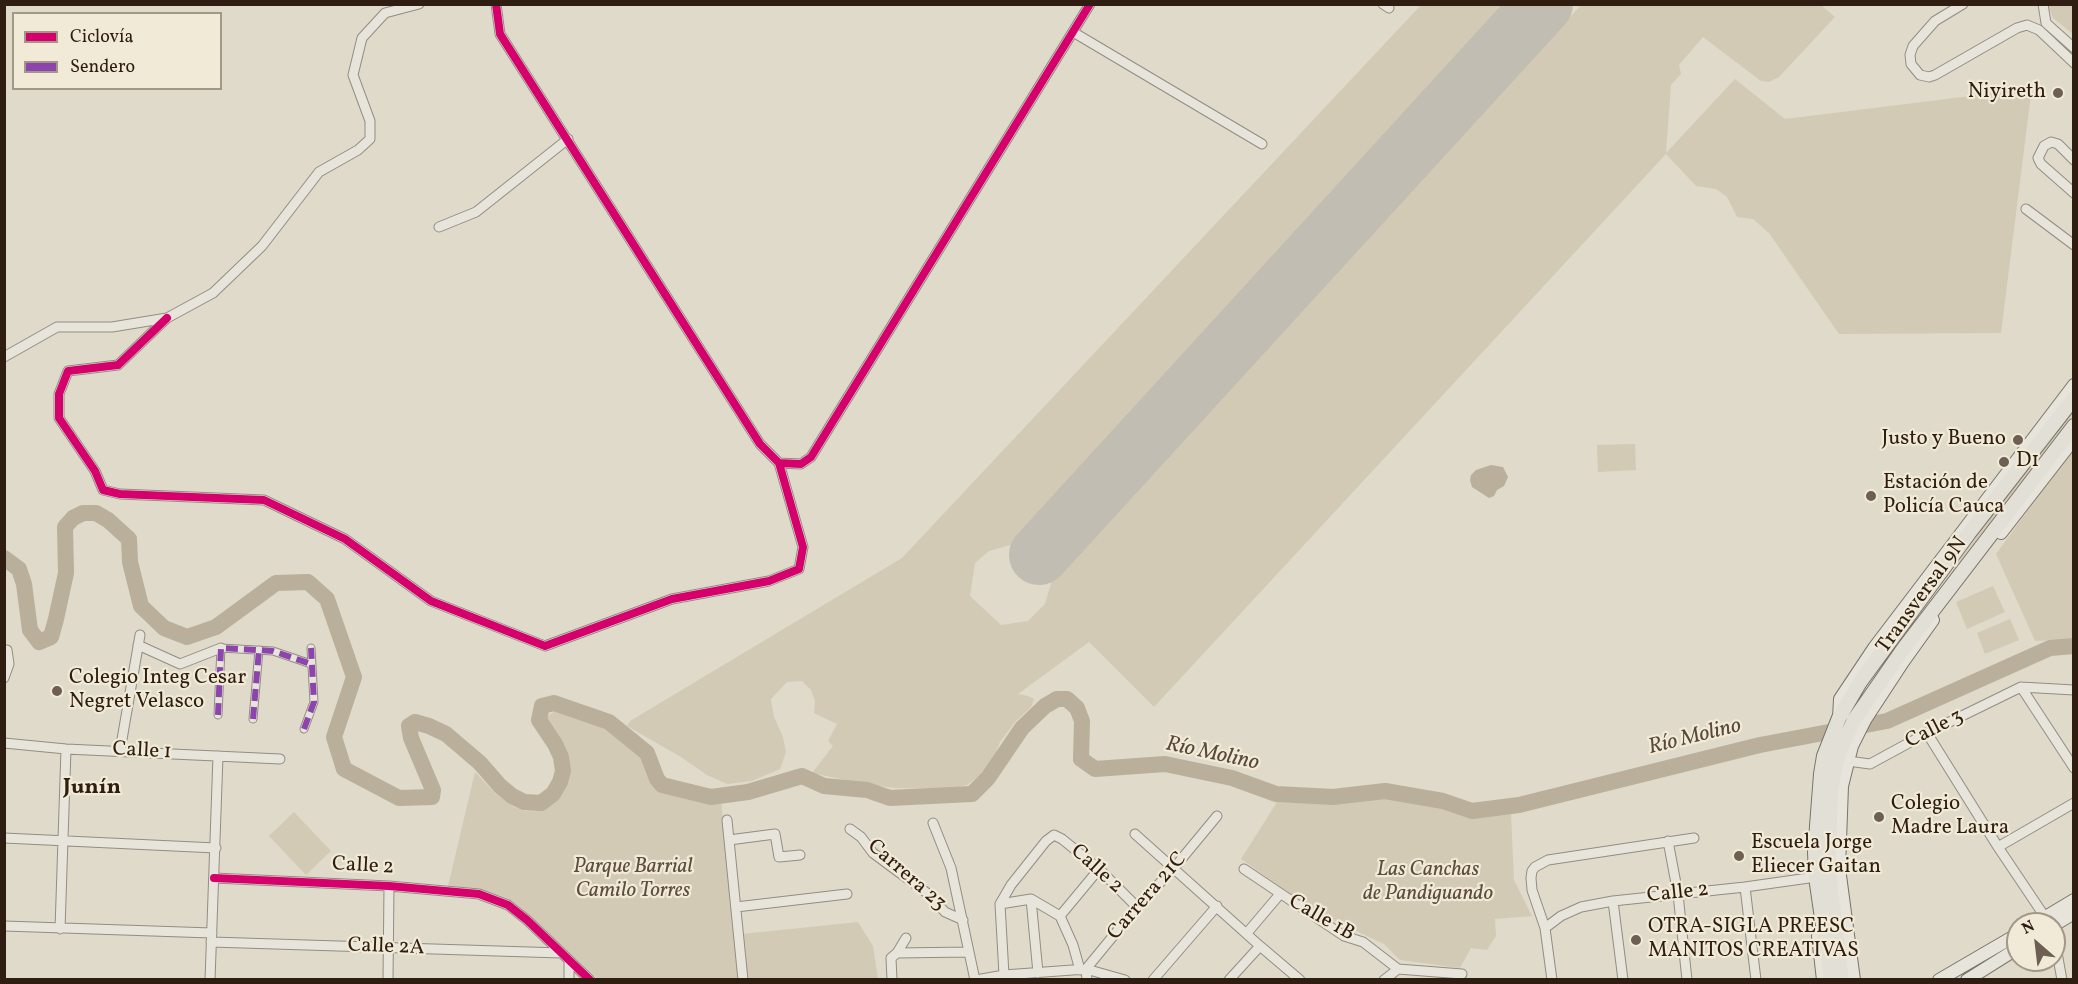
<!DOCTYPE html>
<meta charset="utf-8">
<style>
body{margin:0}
#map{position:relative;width:2078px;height:984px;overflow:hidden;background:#dfdaca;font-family:Vollkorn,serif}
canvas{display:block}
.frame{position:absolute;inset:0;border:6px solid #301d12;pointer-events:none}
.legend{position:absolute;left:12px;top:12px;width:210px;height:78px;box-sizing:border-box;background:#f0ead7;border:2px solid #a39888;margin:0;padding:8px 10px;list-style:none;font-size:18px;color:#301d12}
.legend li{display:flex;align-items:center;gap:12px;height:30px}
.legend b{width:30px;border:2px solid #a39888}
.north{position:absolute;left:2006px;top:912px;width:60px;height:60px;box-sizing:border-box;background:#f0ead7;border:2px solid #a39888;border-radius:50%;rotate:332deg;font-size:16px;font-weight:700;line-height:24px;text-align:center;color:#301d12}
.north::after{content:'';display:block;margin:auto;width:21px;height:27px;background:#6d5f52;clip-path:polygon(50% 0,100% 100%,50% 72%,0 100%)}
</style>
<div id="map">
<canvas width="2078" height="984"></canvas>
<div class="frame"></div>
<ul class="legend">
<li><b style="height:8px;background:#d6006c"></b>Ciclovía</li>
<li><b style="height:8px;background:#8e44ad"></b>Sendero</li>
</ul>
<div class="north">N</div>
</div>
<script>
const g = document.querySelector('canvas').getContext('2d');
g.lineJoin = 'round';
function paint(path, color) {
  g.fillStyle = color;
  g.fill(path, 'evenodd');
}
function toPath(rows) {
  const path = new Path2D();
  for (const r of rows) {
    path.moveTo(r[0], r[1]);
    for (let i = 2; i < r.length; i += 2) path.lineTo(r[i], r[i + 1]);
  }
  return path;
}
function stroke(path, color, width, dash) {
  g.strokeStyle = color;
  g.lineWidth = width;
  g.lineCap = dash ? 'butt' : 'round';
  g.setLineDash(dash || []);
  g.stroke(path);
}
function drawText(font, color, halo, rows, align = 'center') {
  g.font = font + ' Vollkorn,serif';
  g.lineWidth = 4.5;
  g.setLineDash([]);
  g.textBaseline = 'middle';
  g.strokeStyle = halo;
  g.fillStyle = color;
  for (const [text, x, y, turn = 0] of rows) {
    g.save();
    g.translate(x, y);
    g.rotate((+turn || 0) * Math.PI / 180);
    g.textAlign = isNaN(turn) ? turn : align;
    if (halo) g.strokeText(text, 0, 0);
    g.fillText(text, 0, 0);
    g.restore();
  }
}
paint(toPath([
 [1821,5,1835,17,1779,77,1769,82,1761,81,1703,37,1679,65,1681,74,1671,85,1666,153,1735,79,1785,119,2027,89,2032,86,2001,333,1839,334,1769,233,1753,219,1737,217,1727,197,1716,189,1696,186,1666,154,1154,707,1089,642,1018,694,1028,696,1034,699,1031,707,1015,722,1000,742,993,760,983,773,967,785,950,789,895,788,864,784,812,773,833,746,828,741,837,724,814,713,815,701,811,690,802,681,787,682,771,699,774,717,783,737,786,752,780,769,752,781,727,784,707,775,681,757,627,726,630,721,902,558,1421,5,1511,5,1014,544,989,551,975,563,970,596,1001,625,1028,621,1045,604,1052,580,1581,5],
 [2048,5,2073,5,2073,34,2053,18],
 [2073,404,2073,415,1928,608,1853,715,1849,713],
 [1635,444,1636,470,1598,472,1597,445],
 [2073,448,2073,639,2035,641,1996,554],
 [1993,586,2005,612,1967,629,1956,602],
 [2010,619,2019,640,1985,654,1977,633],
 [555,711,571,713,612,732,639,753,647,765,657,787,702,799,721,800,738,979,598,979,520,908,505,897,482,890,448,886,475,772,496,794,514,807,525,811,538,810,556,800,565,788,569,771,566,754,548,725,547,717],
 [1383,797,1435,806,1471,818,1511,814,1514,880,1532,916,1495,919,1496,936,1487,950,1471,948,1460,968,1400,960,1384,944,1316,912,1241,859,1277,802,1320,804],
 [294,812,331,851,306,875,269,836],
 [858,922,873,946,878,979,746,979,742,934]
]), '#d3cab5');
paint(toPath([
 [1491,465,1503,467,1508,477,1504,486,1497,490,1494,496,1489,498,1472,487,1470,480,1471,475,1476,470]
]), '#b9af9a');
stroke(toPath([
 [4,558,19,569,24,584,30,630,39,642,51,637,56,619,66,573,65,527,73,518,83,513,96,513,108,520,129,539,130,562,141,606,164,628,187,637,216,627,276,583,308,582,327,599,354,677,334,737,344,769,399,798,432,797,433,790,411,738,409,726,415,722,429,726,446,734,480,763,500,786,512,796,524,802,541,803,553,794,560,782,563,771,561,757,555,744,539,720,542,706,554,703,609,722,647,753,657,779,662,785,711,797,748,792,802,776,824,786,867,790,890,798,972,794,988,778,1022,728,1045,706,1057,699,1067,699,1077,708,1082,721,1081,759,1095,769,1165,764,1232,778,1276,794,1333,797,1385,791,1443,801,1472,811,1519,805,1760,745,1887,721,2050,648,2074,646]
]), '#b9af9a', 16);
stroke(toPath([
 [1039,555,1543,4]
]), '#c2bdb2', 60);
const pedestrian = toPath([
 [218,715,221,648,273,651,311,664],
 [253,719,259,650],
 [304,729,314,702,311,648]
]);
const minor = toPath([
 [1383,4,1389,8],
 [1963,4,1935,21,1913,46,1910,55,1911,64,1920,75,1929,77,1935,75,2017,28,2027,25,2039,30,2074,63],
 [2043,4,2046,23,2074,48],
 [1073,32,1262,144],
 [2074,160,2058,144,2051,142,2044,146,2038,158,2041,164,2074,193],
 [2026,209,2074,245],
 [439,227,476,212,568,139],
 [167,318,118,365,68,371,59,394,59,418,95,471,103,490,120,494,264,500,345,539,431,601,545,646,672,599,769,581,799,569,803,547,779,463,760,444,500,34,496,4],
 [4,357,57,327,112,327,167,318,213,293,262,246,319,172,358,150,370,139,370,121,353,75,362,38,385,13,419,4],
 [779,463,801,464,811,457,1090,4],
 [138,645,180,664,221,648],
 [4,678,9,664,7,650],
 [2021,687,2074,768],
 [1927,733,1998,847,2049,923],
 [4,743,66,749,280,759],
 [120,751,140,635],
 [1848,761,1870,764,1927,733,2021,687,2074,690],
 [727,820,743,980],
 [933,823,951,868,975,980],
 [850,829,861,837,873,853,927,893,945,912,963,920],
 [1135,834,1260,946,1300,980],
 [4,838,216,848],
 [729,840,775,834,779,857,800,855],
 [1668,841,1678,894,1687,980],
 [1998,847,2074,803],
 [1244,869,1344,936,1363,942,1398,969],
 [214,878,389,886,479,894,508,905,527,920,590,980],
 [1745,887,1756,980],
 [1031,899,1038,973],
 [1613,901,1623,980],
 [1000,904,1031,899,1060,916,1073,945,1080,970],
 [736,907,847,894],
 [1060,916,1099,869],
 [4,926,212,933],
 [1545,928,1561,916,1581,907,1613,901,1745,887,1816,877],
 [60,929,66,749],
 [1247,933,1280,894],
 [2054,936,2062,980],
 [211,942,561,953],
 [897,953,906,938],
 [1398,969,1462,974],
 [1004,975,1000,904,1011,885,1046,841,1054,835,1062,839,1099,869,1137,907],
 [210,980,218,756],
 [388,980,389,886],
 [569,980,569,961],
 [892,980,891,958,897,953,969,952],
 [976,980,1004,975,1086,969,1125,980],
 [1087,980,1086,969,1137,907,1174,868,1217,816],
 [1153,980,1217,906],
 [1229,980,1260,946],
 [1384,980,1398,969],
 [1552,980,1545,928,1532,890,1531,878,1532,871,1535,867,1548,860,1694,838]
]);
const secondary = toPath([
 [2001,533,2074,439],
 [1839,718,1840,699,1874,648,2074,385],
 [2034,924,2074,900],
 [2054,925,2074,913],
 [1818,936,1823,980],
 [1854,980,1839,868,1842,786,1852,746,1865,720,1903,662,1933,620],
 [1939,980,2018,934],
 [1967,980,2018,948]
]);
const primary = toPath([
 [1831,980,1816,877,1815,852,1821,774,1824,756,1839,718,1860,682,1969,533,2074,398],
 [1842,980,1829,872,1829,852,1831,790,1837,760,1844,742,1854,720,1904,648,2074,426]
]);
stroke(pedestrian, '#938d82', 9);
stroke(minor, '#938d82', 11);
stroke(secondary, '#79746a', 14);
stroke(primary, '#79746a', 16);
stroke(pedestrian, '#e7e4dc', 7);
stroke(minor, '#e7e4dc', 9);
stroke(secondary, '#e7e4dc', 12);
stroke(primary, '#e2dfd6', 14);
stroke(toPath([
 [218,715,221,648,273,651,311,664],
 [253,719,259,650],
 [304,729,314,702,311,648]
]), '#8e44ad', 6, [12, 6]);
stroke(toPath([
 [167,318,118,365,68,371,59,394,59,418,95,471,103,490,120,494,264,500,345,539,431,601,545,646,672,599,769,581,799,569,803,547,779,463,760,444,500,34,496,4],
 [779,463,801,464,811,457,1090,4],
 [214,878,389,886,479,894,508,905,527,920,590,980]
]), '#d6006c', 8);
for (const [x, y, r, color] of [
 [2058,93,6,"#6d5f52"],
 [2018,440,6,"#6d5f52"],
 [2004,462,6,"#6d5f52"],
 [1871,496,6,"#6d5f52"],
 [57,691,6,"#6d5f52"],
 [1879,817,6,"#6d5f52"],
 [1739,856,6,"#6d5f52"],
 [1636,940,6,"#6d5f52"]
]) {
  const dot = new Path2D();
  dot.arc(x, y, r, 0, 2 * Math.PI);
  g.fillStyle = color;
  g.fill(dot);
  stroke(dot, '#f0ead7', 2);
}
drawText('21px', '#301d12', '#f0ead7', [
 ["Niyireth",2046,93,"right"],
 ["Justo y Bueno",2006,440,"right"],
 ["D1",2016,462],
 ["Estación de",1883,484],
 ["Policía Cauca",1883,508],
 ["Colegio Integ Cesar",69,679],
 ["Negret Velasco",69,703],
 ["Colegio",1891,805],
 ["Madre Laura",1891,829],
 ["Escuela Jorge",1751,844],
 ["Eliecer Gaitan",1751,868],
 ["OTRA-SIGLA PREESC",1648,928],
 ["MANITOS CREATIVAS",1648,952]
], 'left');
drawText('21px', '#301d12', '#f0ead7', [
 ["Transversal 9N",1923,596,-54],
 ["Calle 3",1935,730,-27],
 ["Calle 1",142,752,3],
 ["Calle 2",363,867,3],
 ["Calle 2",1096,870,42],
 ["Carrera 23",906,876,41],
 ["Calle 2",1678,894,-6],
 ["Carrera 21C",1148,897,-49],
 ["Calle 1B",1321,919,30],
 ["Calle 2A",386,948,2]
]);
drawText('italic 21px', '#5e4d3e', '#f0ead7', [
 ["Parque Barrial",633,868],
 ["Camilo Torres",633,892],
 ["Las Canchas",1428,871],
 ["de Pandiguando",1428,895]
]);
drawText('italic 22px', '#5a493b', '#f0ead7', [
 ["Río Molino",1695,738,-14],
 ["Río Molino",1212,755,12]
]);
drawText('bold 22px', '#301d12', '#f0ead7', [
 ["Junín",92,789]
]);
</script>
